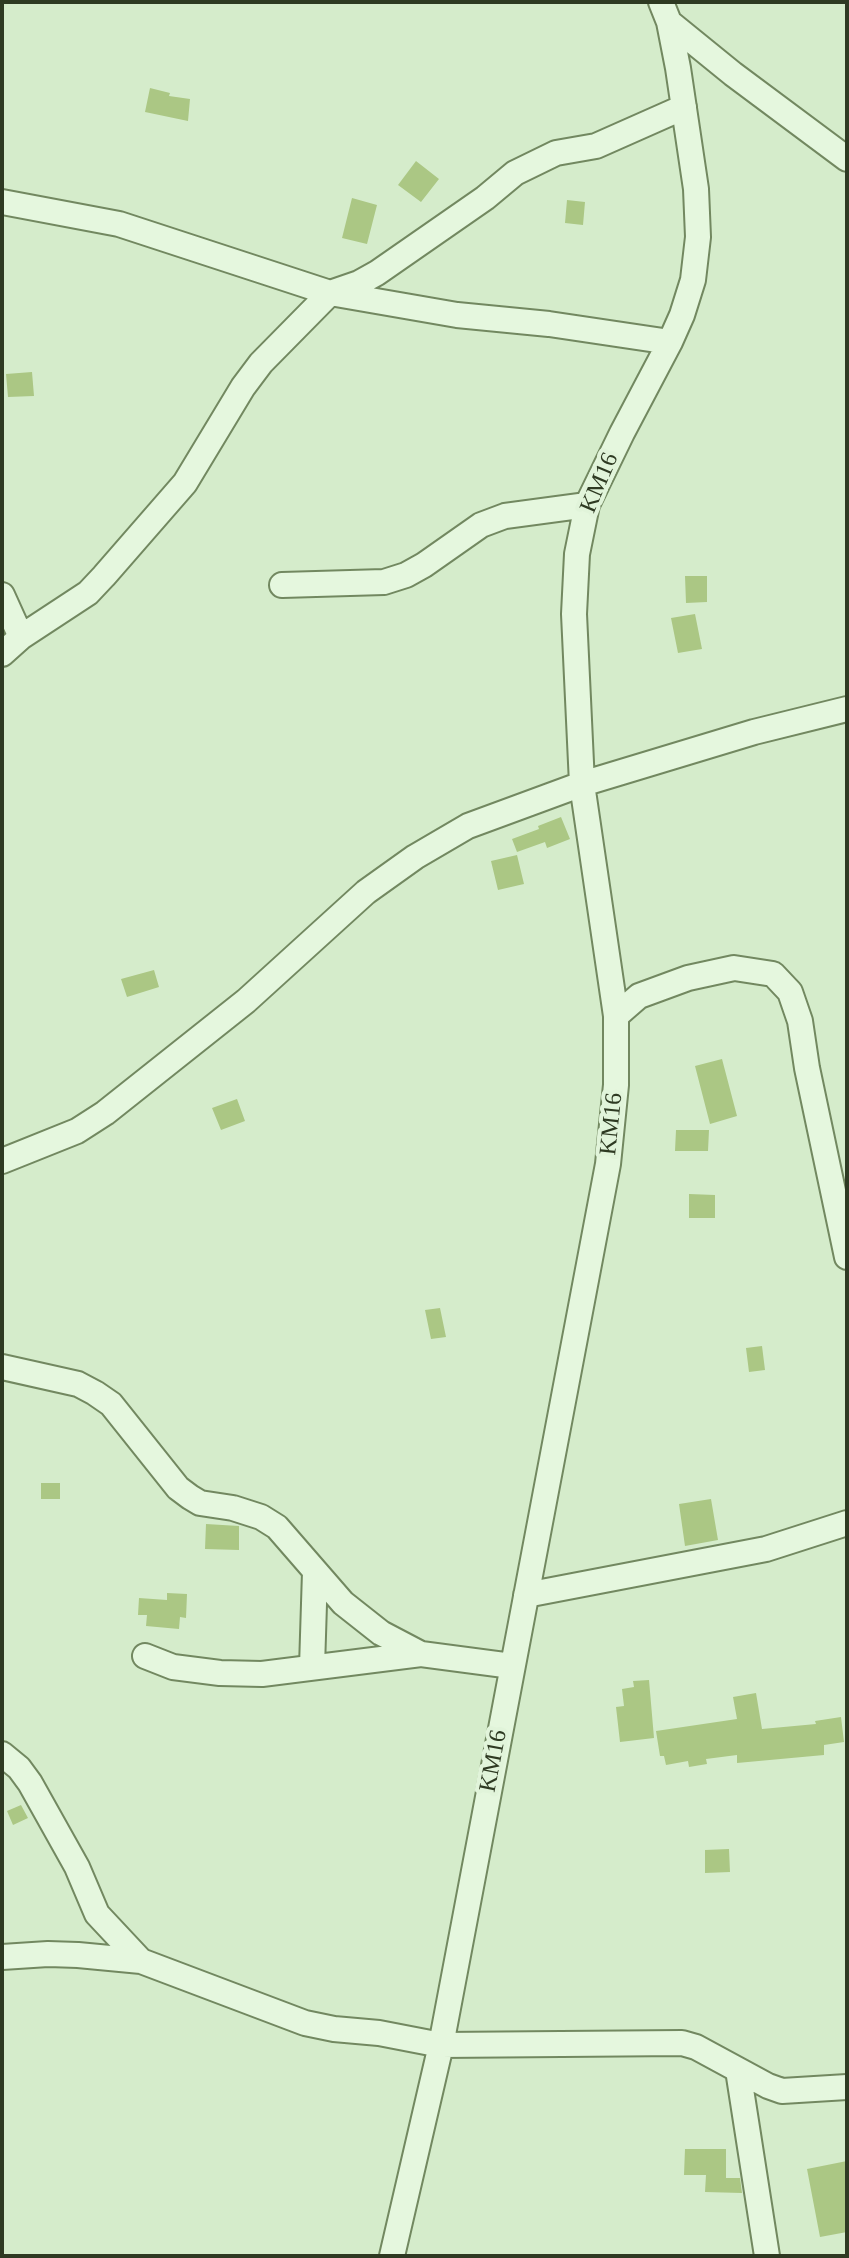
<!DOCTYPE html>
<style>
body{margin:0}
#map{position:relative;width:849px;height:2258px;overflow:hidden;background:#d5eccb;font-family:Georgia,serif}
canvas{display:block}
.frame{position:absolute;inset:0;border:4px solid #2e3a22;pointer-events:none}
</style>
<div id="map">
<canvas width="849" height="2258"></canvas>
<div class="frame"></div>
</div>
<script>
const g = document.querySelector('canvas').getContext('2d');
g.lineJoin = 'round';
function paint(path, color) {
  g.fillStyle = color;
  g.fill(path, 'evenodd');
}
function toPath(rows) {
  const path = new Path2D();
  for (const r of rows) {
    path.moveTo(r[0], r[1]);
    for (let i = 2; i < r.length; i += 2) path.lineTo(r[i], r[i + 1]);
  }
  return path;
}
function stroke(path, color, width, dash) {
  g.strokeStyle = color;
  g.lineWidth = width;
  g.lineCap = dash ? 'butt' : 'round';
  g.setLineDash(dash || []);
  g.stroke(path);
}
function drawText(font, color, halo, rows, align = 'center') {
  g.font = font + ' Georgia,serif';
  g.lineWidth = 8;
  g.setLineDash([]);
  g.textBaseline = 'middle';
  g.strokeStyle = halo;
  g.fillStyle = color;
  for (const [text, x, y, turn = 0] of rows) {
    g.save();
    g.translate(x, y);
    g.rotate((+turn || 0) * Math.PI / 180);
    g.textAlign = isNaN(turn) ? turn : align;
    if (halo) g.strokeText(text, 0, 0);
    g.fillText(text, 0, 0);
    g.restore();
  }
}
paint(toPath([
 [150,88,170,93,169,96,190,99,188,121,145,112],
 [416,161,439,179,421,202,398,185],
 [352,198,377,205,367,244,342,238],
 [567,200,585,202,583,225,565,223],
 [32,372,34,396,8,397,6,374],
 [685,576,707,576,707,602,686,603],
 [695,614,702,649,678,653,671,618],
 [561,817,570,839,547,848,545,842,517,852,512,839,539,829,538,826],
 [517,855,524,884,498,890,491,861],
 [154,970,159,987,127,997,121,979],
 [722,1059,737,1116,710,1124,695,1066],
 [237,1099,245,1121,221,1130,212,1108],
 [676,1130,709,1130,708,1151,675,1151],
 [689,1194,715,1195,715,1218,689,1218],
 [440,1308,446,1337,431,1339,425,1310],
 [762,1346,765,1370,749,1372,746,1348],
 [41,1483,60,1483,60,1499,41,1499],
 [711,1499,718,1540,685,1546,679,1504],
 [206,1524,239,1526,239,1550,205,1549],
 [167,1593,187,1594,186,1618,180,1617,179,1629,146,1626,147,1615,138,1615,139,1598,167,1600],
 [649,1680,654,1738,620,1742,616,1707,624,1706,622,1689,634,1687,633,1681],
 [756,1693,762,1729,816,1724,815,1721,841,1717,844,1742,824,1745,824,1755,737,1763,737,1755,706,1759,707,1764,689,1767,688,1761,666,1765,664,1756,660,1756,656,1731,737,1719,733,1697],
 [21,1805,28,1818,13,1825,7,1811],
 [729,1849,730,1872,705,1873,705,1850],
 [685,2149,726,2149,726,2178,740,2178,742,2193,705,2192,706,2175,684,2175],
 [847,2161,847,2232,820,2237,807,2169]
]), '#abc784');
const minor = toPath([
 [669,22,733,74,847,159],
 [2,202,119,224,330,293,457,315,549,324,670,342],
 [282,585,384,582,406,575,424,565,481,525,505,516,587,505],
 [2,595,21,637],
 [2,654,21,637,88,593,104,576,185,483,243,387,261,363,330,293,359,283,377,273,485,198,515,173,556,153,596,146,684,107],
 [616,1016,639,996,688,978,734,968,773,974,790,992,800,1021,807,1068,847,1257],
 [2,1161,77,1131,105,1113,246,1001,366,892,415,857,468,826,582,784,754,732,847,709],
 [2,1367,78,1384,95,1393,111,1404,178,1488,190,1497,200,1503,233,1508,261,1517,277,1527,343,1603,381,1633,421,1654],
 [526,1595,766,1549,847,1523],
 [145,1656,173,1667,220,1673,262,1674,421,1654,512,1666],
 [312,1667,315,1572],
 [2,1754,19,1768,30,1783,77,1867,97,1914,141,1961,305,2023,334,2029,379,2033,441,2045,682,2043,696,2047,768,2086,782,2091,847,2087],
 [2,1957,48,1954,78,1955,141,1961],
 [738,2070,767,2256],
 [392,2256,441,2045,608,1164,616,1085,616,1016,582,784,574,614,577,554,587,505,622,433,670,342,682,315,693,280,698,237,696,189,678,68,669,22,661,2]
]);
stroke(minor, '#728860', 28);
stroke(minor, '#e5f7de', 24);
drawText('24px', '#2e3a22', '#e1f4da', [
 ["KM16",600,483,-67],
 ["KM16",612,1124,-84],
 ["KM16",494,1761,-79]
]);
</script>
